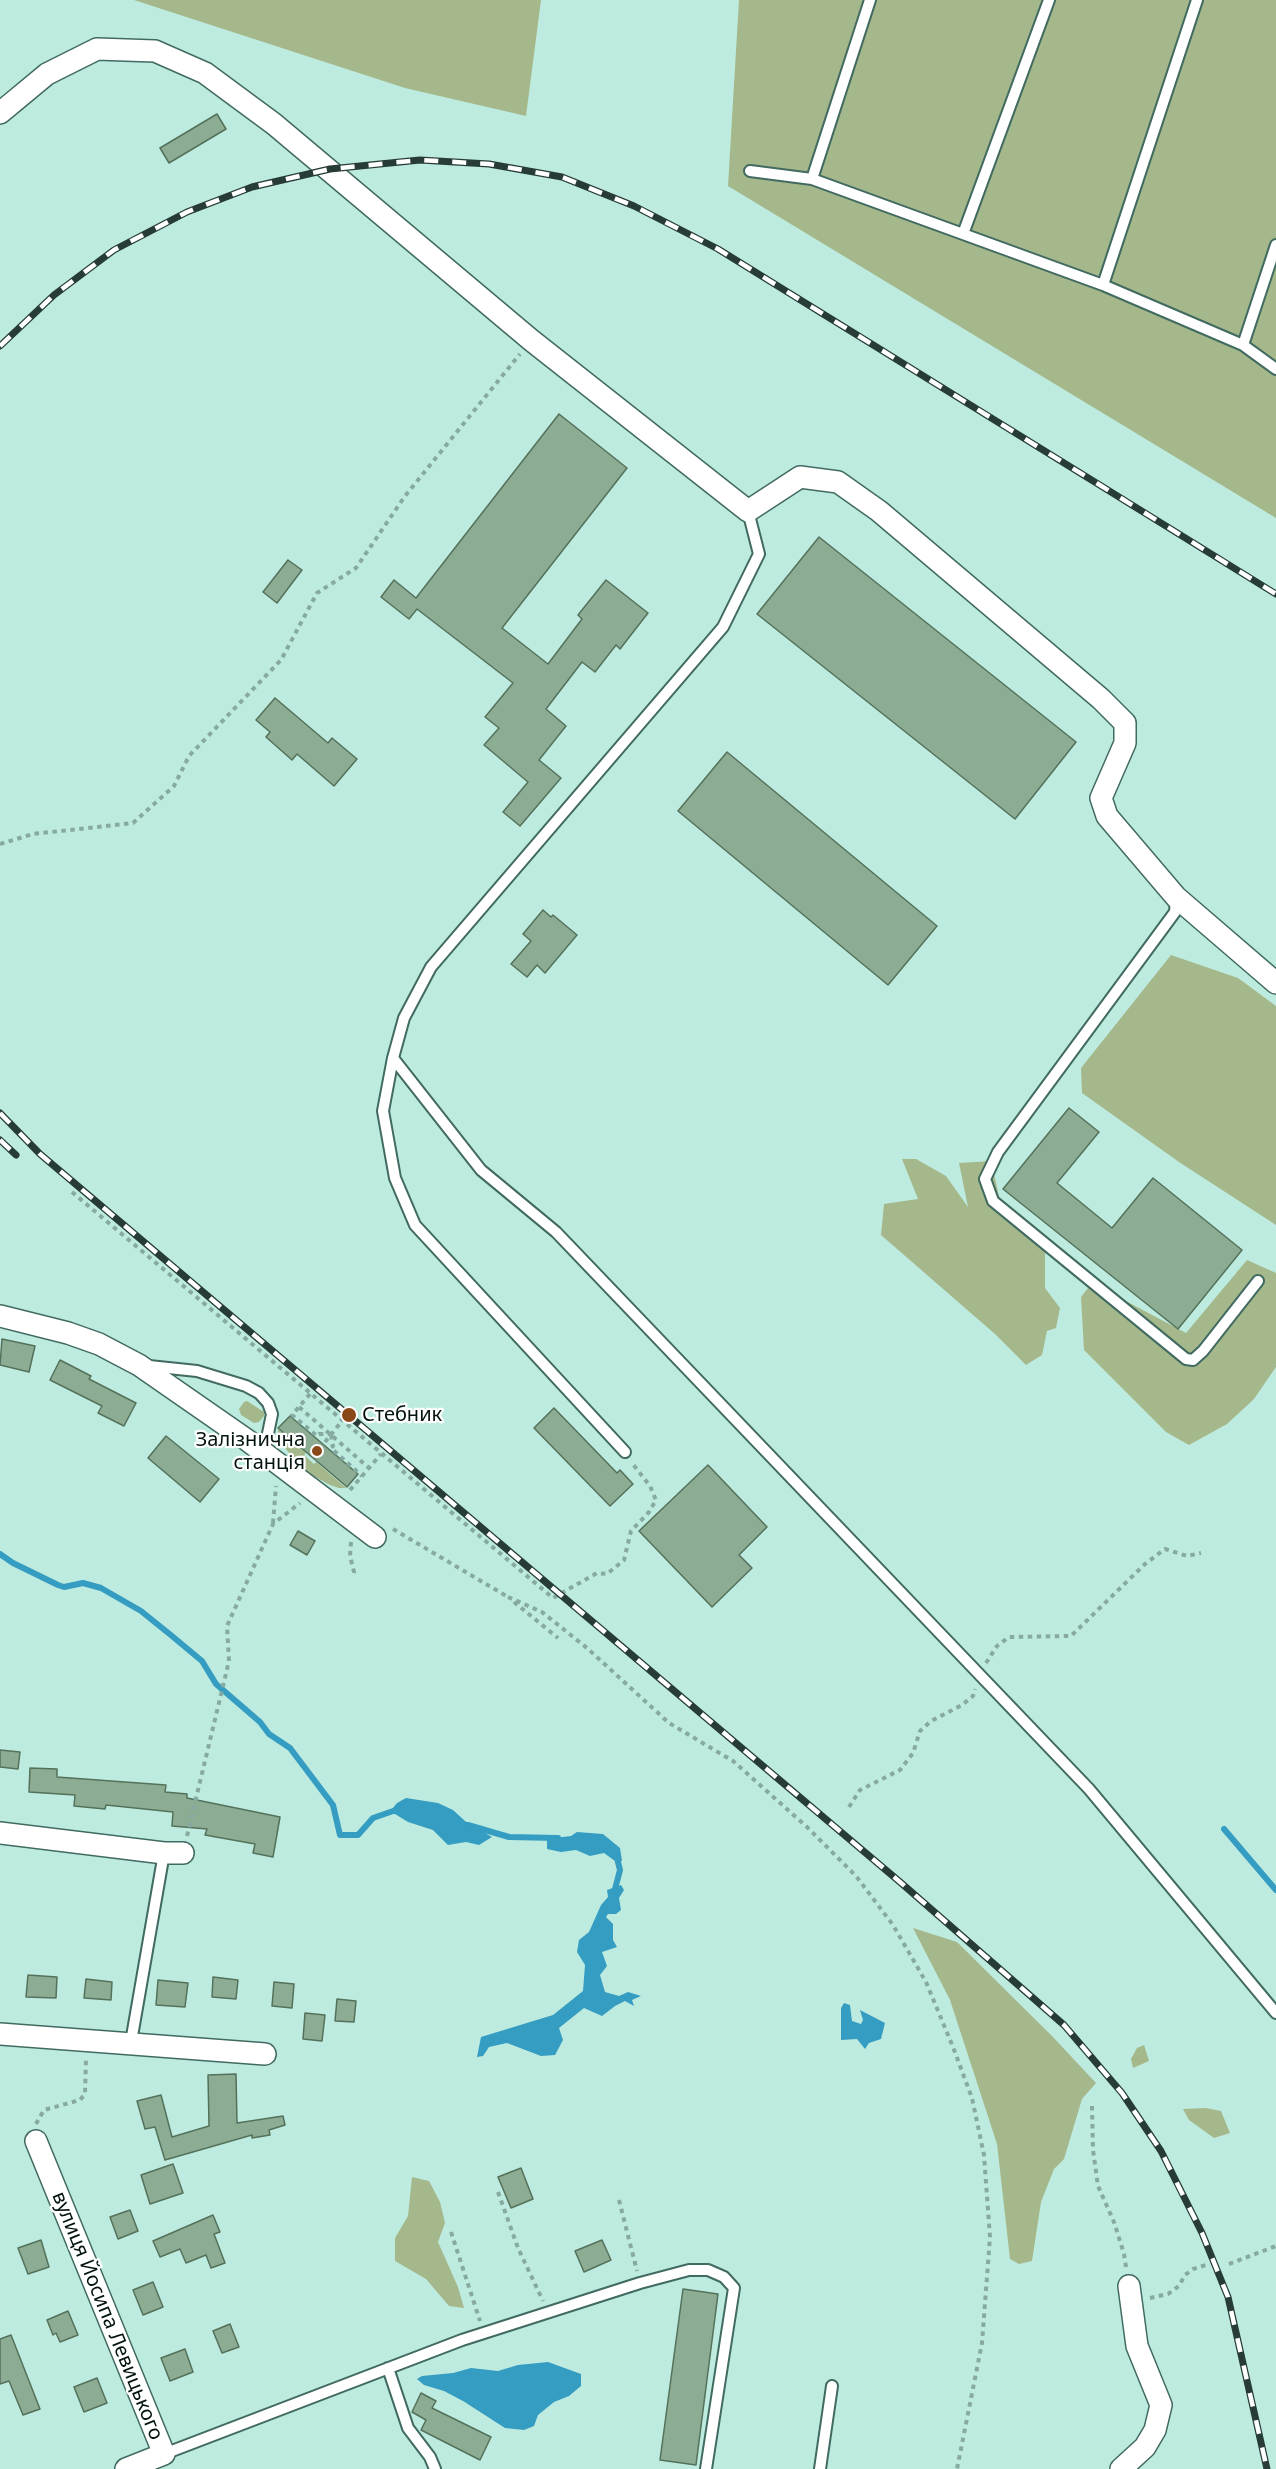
<!DOCTYPE html>
<meta charset="utf-8">
<style>
body{margin:0}
canvas{display:block;background:#beebdf}
</style>
<canvas width="1276" height="2469"></canvas>
<script>
const g = document.querySelector('canvas').getContext('2d');
g.lineJoin = 'round';
function paint(path, color) {
  g.fillStyle = color;
  g.fill(path, 'evenodd');
}
function toPath(rows) {
  const path = new Path2D();
  for (const r of rows) {
    path.moveTo(r[0], r[1]);
    for (let i = 2; i < r.length; i += 2) path.lineTo(r[i], r[i + 1]);
  }
  return path;
}
function stroke(path, color, width, dash) {
  g.strokeStyle = color;
  g.lineWidth = width;
  g.lineCap = dash ? 'butt' : 'round';
  g.setLineDash(dash || []);
  g.stroke(path);
}
function drawText(font, color, halo, rows, align = 'center') {
  g.font = font + ' "Noto Sans",sans-serif';
  g.lineWidth = 4.5;
  g.setLineDash([]);
  g.textBaseline = 'middle';
  g.strokeStyle = halo;
  g.fillStyle = color;
  for (const [text, x, y, turn = 0] of rows) {
    g.save();
    g.translate(x, y);
    g.rotate((+turn || 0) * Math.PI / 180);
    g.textAlign = isNaN(turn) ? turn : align;
    if (halo) g.strokeText(text, 0, 0);
    g.fillText(text, 0, 0);
    g.restore();
  }
}
paint(toPath([
 [134,0,541,0,526,116,405,88],
 [739,0,1276,0,1276,518,728,186],
 [1171,955,1238,978,1276,1006,1276,1225,1179,1162,1082,1093,1081,1068],
 [902,1159,916,1159,946,1176,968,1207,959,1163,991,1161,1004,1218,1045,1246,1045,1288,1060,1308,1056,1328,1047,1331,1042,1355,1026,1365,995,1334,881,1235,884,1204,918,1199],
 [1247,1260,1276,1273,1276,1367,1254,1399,1227,1424,1189,1445,1166,1432,1084,1350,1081,1297,1092,1283,1186,1333],
 [247,1401,264,1412,264,1416,259,1422,254,1423,241,1415,239,1409,244,1402],
 [278,1429,306,1453,304,1455,314,1464,316,1462,346,1488,339,1488,330,1485,312,1475,294,1459,282,1444,278,1435],
 [913,1928,957,1942,1052,2036,1096,2083,1082,2099,1064,2159,1054,2169,1041,2202,1032,2261,1019,2264,1010,2259,997,2144,950,2000],
 [1144,2045,1149,2061,1133,2068,1131,2059,1137,2048],
 [1206,2108,1221,2111,1230,2133,1214,2138,1189,2120,1183,2109],
 [412,2177,429,2181,440,2202,445,2223,438,2242,458,2287,464,2308,449,2306,426,2279,395,2261,395,2238,408,2216]
]), '#a5b88b');
paint(toPath([
 [406,1798,438,1803,453,1810,465,1821,492,1837,479,1845,466,1842,448,1845,433,1830,408,1822,395,1814,388,1814,397,1803],
 [577,1832,603,1834,620,1848,622,1861,615,1861,604,1853,590,1856,576,1850,561,1852,547,1849,547,1839,571,1836],
 [621,1885,624,1890,619,1898,621,1910,616,1914,608,1914,606,1917,613,1924,613,1940,617,1947,602,1952,607,1966,600,1975,605,1992,619,1996,628,1992,641,1996,632,2000,634,2006,625,2001,615,2006,602,2016,584,2008,559,2028,563,2040,555,2055,541,2056,507,2043,489,2047,483,2056,477,2057,481,2037,553,2015,583,1991,585,1965,577,1952,579,1940,589,1932,601,1905,608,1897,607,1890],
 [844,2003,850,2005,852,2021,861,2024,863,2020,860,2010,885,2023,881,2039,869,2043,865,2049,857,2039,841,2040,841,2008],
 [548,2362,581,2374,581,2386,569,2396,554,2402,538,2415,534,2426,524,2430,505,2428,463,2401,444,2391,424,2385,417,2379,422,2376,453,2373,471,2368,498,2371,518,2365]
]), '#359cc2');
stroke(toPath([
 [0,1554,13,1563,58,1585,64,1587,83,1583,101,1588,141,1611,172,1636,202,1661,216,1684,260,1722,269,1734,290,1748,333,1805,340,1835,358,1835,373,1818,396,1810],
 [468,1825,509,1837,558,1838],
 [1224,1829,1276,1890],
 [614,1893,620,1870,616,1854]
]), '#359cc2', 6);
const building = toPath([
 [217,114,226,129,169,163,160,148,217,114],
 [559,414,627,468,502,628,548,664,582,619,578,615,606,580,648,613,620,649,616,645,595,672,582,662,546,709,566,726,539,760,561,778,520,826,503,812,528,782,484,745,499,728,485,717,513,683,417,609,409,619,381,597,394,580,416,598,559,414],
 [819,537,1076,742,1015,819,757,614,819,537],
 [288,560,302,570,277,603,263,592,288,560],
 [275,698,328,743,332,738,357,759,334,786,297,754,292,760,266,737,270,732,256,720,275,698],
 [727,752,937,926,888,985,678,811,727,752],
 [543,910,551,917,553,915,577,935,545,973,537,965,527,977,511,964,531,941,523,934,543,910],
 [1069,1108,1099,1132,1057,1183,1112,1228,1153,1178,1242,1250,1178,1329,1003,1189,1069,1108],
 [2,1339,35,1346,29,1372,0,1365,2,1339],
 [60,1360,91,1376,89,1379,136,1403,124,1426,98,1413,102,1406,50,1380,60,1360],
 [554,1408,617,1473,620,1470,633,1484,610,1506,534,1428,554,1408],
 [290,1416,358,1474,347,1487,278,1428,290,1416],
 [166,1436,219,1479,200,1502,148,1458,166,1436],
 [708,1465,767,1527,739,1555,752,1568,712,1607,639,1531,708,1465],
 [298,1531,315,1541,307,1555,290,1545,298,1531],
 [0,1750,20,1752,18,1769,0,1767,0,1750],
 [30,1768,57,1769,57,1777,166,1785,165,1792,187,1794,187,1798,280,1817,273,1857,253,1853,255,1844,205,1835,207,1829,172,1826,173,1812,106,1805,105,1809,74,1806,75,1795,29,1792,30,1768],
 [28,1975,57,1977,56,1998,26,1997,28,1975],
 [213,1977,238,1980,236,1999,212,1997,213,1977],
 [86,1979,112,1982,111,2000,84,1998,86,1979],
 [158,1980,188,1983,185,2007,156,2005,158,1980],
 [274,1982,294,1984,292,2008,272,2006,274,1982],
 [337,1999,356,2001,354,2022,335,2021,337,1999],
 [305,2013,325,2015,322,2041,303,2039,305,2013],
 [236,2074,237,2123,283,2116,285,2125,269,2130,270,2135,252,2138,252,2135,165,2160,155,2127,145,2129,137,2101,161,2095,172,2137,209,2126,208,2075,236,2074],
 [173,2164,183,2193,150,2204,141,2175,173,2164],
 [521,2168,533,2199,511,2208,498,2177,521,2168],
 [130,2210,138,2231,118,2239,110,2217,130,2210],
 [213,2215,220,2232,214,2234,225,2263,211,2268,206,2255,186,2263,180,2249,160,2257,153,2241,213,2215],
 [41,2240,49,2267,28,2274,18,2248,41,2240],
 [602,2240,611,2260,584,2272,575,2251,602,2240],
 [153,2282,163,2307,143,2315,133,2290,153,2282],
 [683,2289,718,2294,696,2465,660,2460,683,2289],
 [68,2311,78,2335,60,2342,56,2333,53,2335,47,2320,68,2311],
 [230,2324,239,2347,222,2353,213,2331,230,2324],
 [11,2335,40,2409,23,2415,9,2381,0,2384,0,2339,11,2335],
 [185,2349,193,2372,170,2381,161,2358,185,2349],
 [97,2378,107,2403,84,2412,74,2387,97,2378],
 [421,2393,436,2401,432,2408,491,2437,480,2460,421,2430,426,2420,412,2412,421,2393]
]);
paint(building, '#8dac94');
stroke(building, '#54725b', 1.5);
const lane = toPath([
 [750,171,812,179,1103,285,1243,345,1276,369],
 [812,179,870,0],
 [963,234,1049,0],
 [1103,285,1197,0],
 [1243,345,1276,245],
 [748,511,759,554,723,627,431,967,404,1018,393,1058,481,1170,556,1232,1089,1789,1276,2013],
 [1176,898,1175,912,998,1152,985,1179,993,1201,1186,1359,1193,1360,1203,1351,1258,1281],
 [393,1058,383,1111,395,1178,415,1225,625,1452],
 [149,1366,197,1371,246,1386,259,1393,268,1403,272,1414,264,1453],
 [131,2042,164,1853],
 [388,2368,408,2428,430,2457,435,2469],
 [164,2454,462,2340,640,2283,689,2270,708,2270,724,2277,734,2288,706,2469],
 [820,2469,832,2386]
]);
const street = toPath([
 [0,113,47,74,97,49,155,51,205,73,274,124,531,340,748,511,800,477,838,482,879,511,1101,699,1125,723,1125,743,1101,798,1107,816,1176,897,1276,983],
 [0,1316,68,1333,99,1344,139,1365,247,1440,375,1537],
 [0,1833,164,1853,183,1853],
 [0,2034,265,2054],
 [36,2141,164,2454,126,2469],
 [1121,2469,1145,2447,1155,2430,1161,2405,1137,2346,1129,2286]
]);
stroke(lane, '#416a60', 14);
stroke(street, '#416a60', 24);
stroke(toPath([
 [0,844,33,834,133,823,174,786,189,756,281,660,317,593,356,568,405,496,520,354],
 [72,1192,553,1598,597,1573,607,1574,624,1560,631,1531,649,1512,656,1500,650,1486,632,1463],
 [310,1394,292,1415,317,1436,319,1434,330,1434],
 [299,1407,369,1468],
 [331,1435,333,1446,331,1448,362,1476],
 [325,1442,342,1421],
 [350,1490,381,1454],
 [273,1523,276,1486],
 [393,1529,508,1597],
 [351,1542,350,1556,354,1572,353,1576],
 [508,1597,542,1612,587,1648,669,1723,733,1761,807,1827,856,1876,893,1925,926,1982,953,2047,972,2098,984,2155,990,2237,982,2343,957,2469],
 [514,1602,558,1638],
 [986,1663,997,1646,1009,1637,1071,1636,1145,1564,1165,1549,1187,1556,1201,1553],
 [849,1807,860,1790,900,1770,913,1753,920,1731,931,1721,962,1705,973,1696,975,1689],
 [187,1836,229,1661,227,1626,273,1524,300,1503],
 [1092,2106,1093,2150,1098,2186,1114,2222,1124,2254,1126,2267],
 [36,2124,44,2110,80,2100,85,2094,86,2058],
 [498,2192,518,2248,543,2301],
 [619,2200,637,2271],
 [451,2232,480,2321],
 [1229,2264,1276,2246],
 [1150,2298,1168,2294,1179,2286,1185,2275,1193,2269,1206,2265]
]), '#86aaa1', 4, [4.5, 4.5]);
stroke(lane, '#fff', 10);
stroke(street, '#fff', 21);
const rail = toPath([
 [0,346,54,295,114,250,187,212,252,187,330,169,420,160,489,164,562,177,634,206,718,249,1276,594],
 [0,1113,40,1154,900,1882,1064,2025,1122,2093,1161,2151,1202,2233,1228,2297,1267,2469],
 [0,1140,16,1155]
]);
stroke(rail, '#273c37', 7);
stroke(rail, '#fff', 4.5, [14]);
for (const [x, y, r, color] of [
 [349,1415,8,"#8b4819"],
 [317,1451,6,"#8b4819"]
]) {
  const dot = new Path2D();
  dot.arc(x, y, r, 0, 2 * Math.PI);
  g.fillStyle = color;
  g.fill(dot);
  stroke(dot, '#fff', 2);
}
drawText('20px', '#03130f', '#fff', [
 ["Стебник",362,1415],
 ["Залізнична",305,1440,"right"],
 ["станція",305,1463,"right"]
], 'left');
drawText('20px', '#03130f', '#fff', [
 ["вулиця Йосипа Левицького",107,2316,68]
]);
</script>
